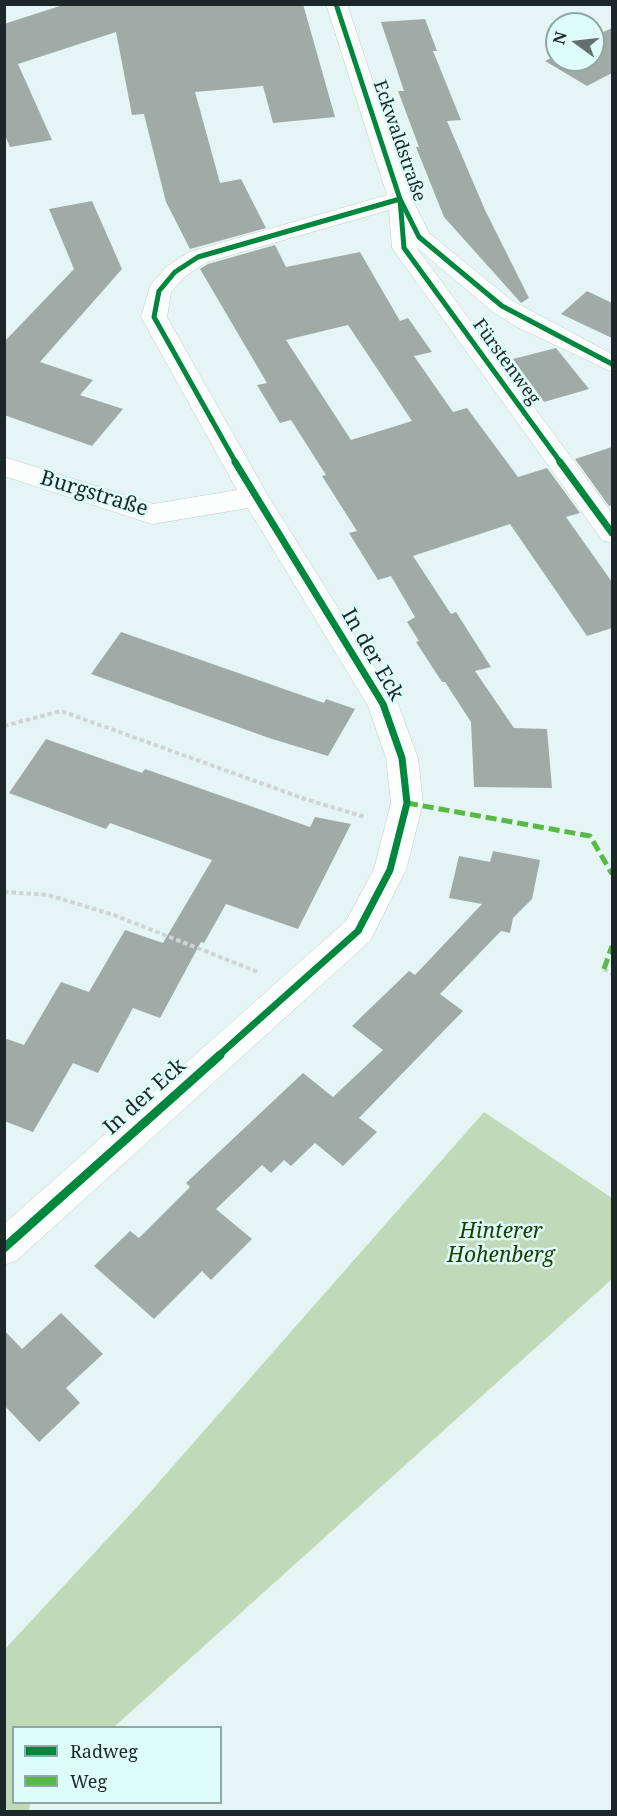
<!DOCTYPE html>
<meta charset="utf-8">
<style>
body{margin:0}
#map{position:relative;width:617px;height:1816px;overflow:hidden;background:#e5f5f3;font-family:"Noto Serif",serif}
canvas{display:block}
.frame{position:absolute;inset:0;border:6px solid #1c2827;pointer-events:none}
.legend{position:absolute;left:12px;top:1726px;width:210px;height:78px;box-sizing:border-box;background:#defcf9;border:2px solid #90a7a5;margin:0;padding:8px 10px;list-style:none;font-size:18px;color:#1c2827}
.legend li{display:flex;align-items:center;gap:12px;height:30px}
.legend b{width:30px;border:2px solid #90a7a5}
.north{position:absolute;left:545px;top:12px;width:60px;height:60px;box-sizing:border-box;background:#defcf9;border:2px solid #90a7a5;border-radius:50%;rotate:285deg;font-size:16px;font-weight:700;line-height:24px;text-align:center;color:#1c2827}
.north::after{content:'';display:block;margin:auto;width:21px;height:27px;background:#62706e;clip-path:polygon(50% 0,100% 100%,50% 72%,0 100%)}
</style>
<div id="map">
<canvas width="617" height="1816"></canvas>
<div class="frame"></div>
<ul class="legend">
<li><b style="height:8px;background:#00873e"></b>Radweg</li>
<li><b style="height:8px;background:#58b947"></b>Weg</li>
</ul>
<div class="north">N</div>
</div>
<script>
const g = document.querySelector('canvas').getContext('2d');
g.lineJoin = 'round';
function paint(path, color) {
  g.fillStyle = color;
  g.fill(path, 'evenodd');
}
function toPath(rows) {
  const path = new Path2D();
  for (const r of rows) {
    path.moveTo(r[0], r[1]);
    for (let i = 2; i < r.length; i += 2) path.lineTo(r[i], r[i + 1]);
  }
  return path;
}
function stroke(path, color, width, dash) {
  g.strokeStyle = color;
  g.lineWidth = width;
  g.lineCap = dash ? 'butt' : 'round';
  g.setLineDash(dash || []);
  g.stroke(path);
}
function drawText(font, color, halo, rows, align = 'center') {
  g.font = font + ' "Noto Serif",serif';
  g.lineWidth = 5;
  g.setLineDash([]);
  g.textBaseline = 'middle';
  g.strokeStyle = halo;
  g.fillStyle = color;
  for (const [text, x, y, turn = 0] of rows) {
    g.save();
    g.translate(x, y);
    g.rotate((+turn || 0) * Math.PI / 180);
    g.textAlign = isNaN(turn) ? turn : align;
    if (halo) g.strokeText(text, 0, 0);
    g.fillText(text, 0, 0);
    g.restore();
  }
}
paint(toPath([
 [484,1112,612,1198,612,1279,114,1727,14,1728,14,1802,30,1803,29,1811,5,1811,5,1649,137,1507]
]), '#c0dab9');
paint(toPath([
 [66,4,303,4,335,117,273,123,263,86,195,92,220,183,241,179,266,228,190,249,166,202,144,114,132,115,116,32,18,64,52,140,10,147,4,133,4,24],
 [425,19,437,51,433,51,461,120,447,121,485,210,529,298,521,303,444,217,416,147,419,147,398,91,404,91,381,22],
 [612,28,612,73,587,86,545,61,557,55,557,60,593,60,593,37],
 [92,201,122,269,40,362,93,380,80,395,123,409,92,446,4,415,4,342,74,269,49,209],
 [275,245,286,267,360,252,400,321,408,318,432,352,414,356,453,412,467,408,518,477,547,468,580,513,566,517,612,582,612,628,587,636,510,524,413,556,451,614,456,612,491,667,475,671,514,728,547,729,552,788,474,787,471,722,445,682,442,682,416,642,419,641,407,622,415,617,391,576,378,580,349,533,357,531,322,476,326,475,291,420,280,423,257,385,267,383,200,269,208,264],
 [348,325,412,421,351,440,286,340],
 [587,291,612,303,612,338,561,314],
 [556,348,589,389,544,402,513,359],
 [612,447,612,505,609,506,575,459],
 [121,632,324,703,326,699,355,709,328,756,269,738,91,674],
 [46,739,142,773,145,769,310,827,315,817,351,824,298,929,226,904,204,943,201,942,160,1018,133,1008,98,1073,73,1063,33,1132,4,1121,4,1038,24,1045,61,982,89,992,125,930,163,943,212,860,110,823,106,829,9,793],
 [493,851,540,860,532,899,513,918,510,933,501,931,440,994,463,1011,359,1118,377,1132,343,1166,315,1143,291,1166,284,1160,271,1173,262,1165,216,1209,252,1239,211,1280,202,1271,154,1319,94,1266,130,1231,139,1238,190,1187,186,1183,303,1073,333,1097,383,1050,352,1026,409,971,415,975,482,904,449,898,459,856,490,862],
 [61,1313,103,1354,66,1388,80,1403,39,1442,4,1405,4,1330,22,1349]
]), '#a0aba8');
const minor = toPath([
 [326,4,347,4,412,199,429,233,511,300,612,354,612,372,517,327,493,312,416,247,612,513,612,543,602,540,392,248,389,210,207,262,184,277,171,292,167,317,267,494,398,704,418,758,423,803,406,870,370,941,17,1260,4,1265,4,1224,346,921,374,869,391,803,386,758,368,706,248,508,152,524,4,476,4,457,153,504,237,490,141,317,150,286,166,267,189,252,387,195,326,4]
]);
stroke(minor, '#beccca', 1);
stroke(toPath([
 [4,726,61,711,305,799,365,817],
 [4,892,48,895,114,915,258,972],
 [604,969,612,974]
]), '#cfd4d4', 4, [4.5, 3]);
paint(minor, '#fbfefd');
stroke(toPath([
 [407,803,590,836,612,874],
 [604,969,612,946]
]), '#58b947', 5, [11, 5]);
stroke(toPath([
 [336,4,400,199,419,237,502,306,612,364],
 [236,463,154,317,159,291,175,272,198,257,400,199,404,248,561,463]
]), '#00873e', 5);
stroke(toPath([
 [560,462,612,533],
 [218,1056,358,931,390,870,407,803,402,758,383,704,235,462]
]), '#00873e', 7);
stroke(toPath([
 [4,1248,220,1055]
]), '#00873e', 9);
drawText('18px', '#1c2827', '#defcf9', [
 ["Eckwaldstraße",399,141,71],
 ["Fürstenweg",506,362,54]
]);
drawText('21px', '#1c2827', '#defcf9', [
 ["Burgstraße",94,494,17],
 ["In der Eck",372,655,60],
 ["In der Eck",145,1097,-42]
]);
drawText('italic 21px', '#203e00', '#defcf9', [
 ["Hinterer",501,1232],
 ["Hohenberg",501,1256]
]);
</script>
